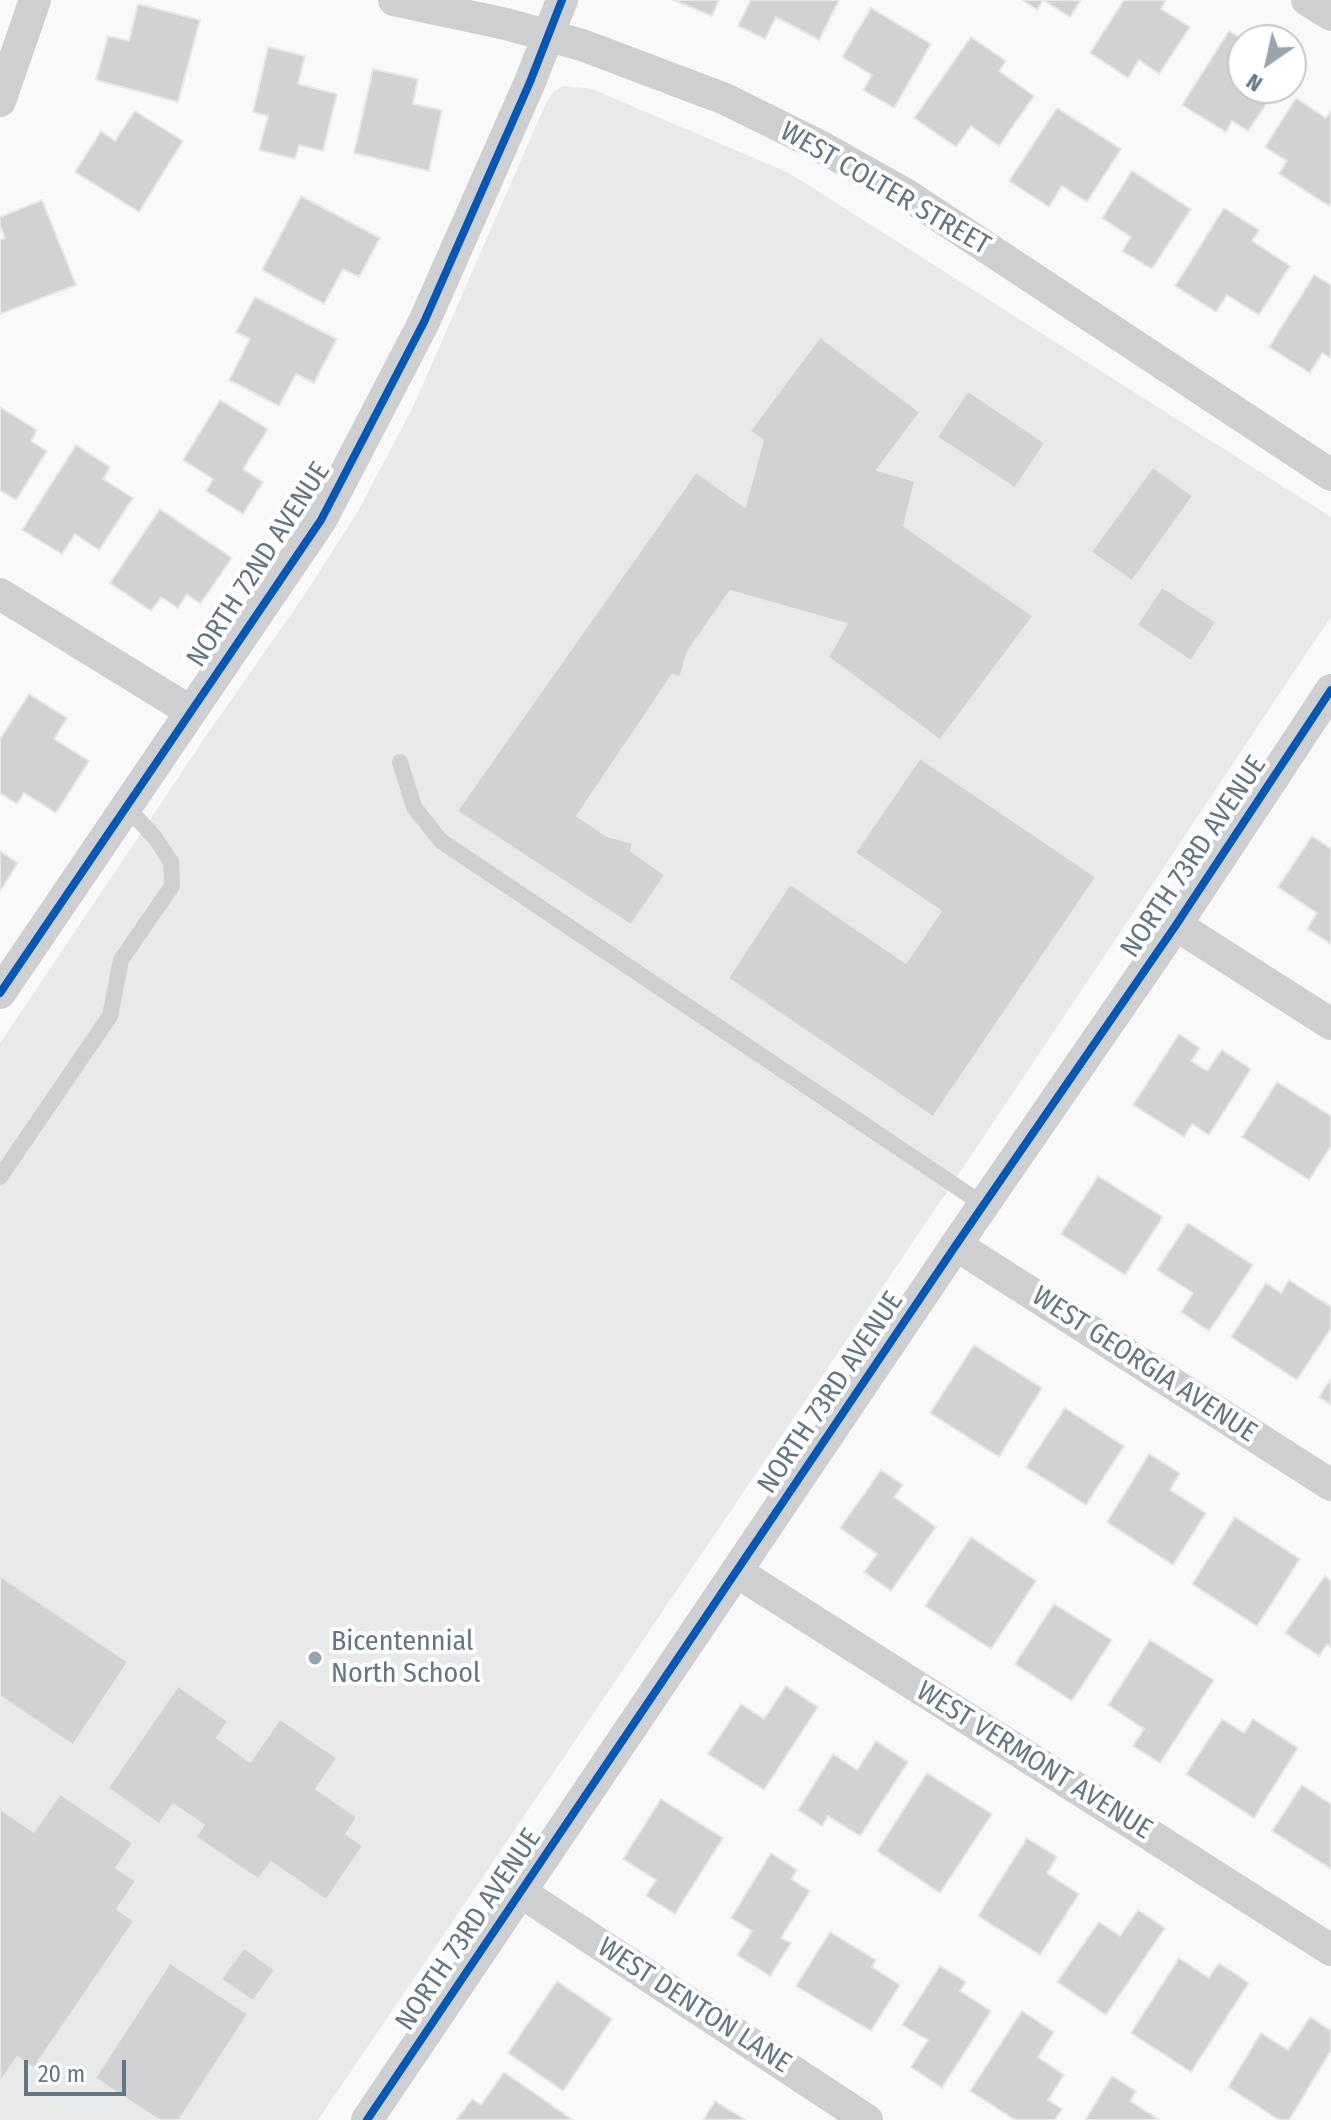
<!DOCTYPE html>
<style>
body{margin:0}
#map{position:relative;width:1331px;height:2120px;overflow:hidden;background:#f9f9f9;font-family:"Fira Sans Condensed",sans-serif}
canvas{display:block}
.north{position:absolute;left:1227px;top:24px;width:80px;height:80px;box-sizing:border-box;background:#fff;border:2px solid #c1c8cd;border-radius:50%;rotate:214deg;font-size:22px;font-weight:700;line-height:32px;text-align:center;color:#657683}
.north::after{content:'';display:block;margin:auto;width:28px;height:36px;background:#99a4ac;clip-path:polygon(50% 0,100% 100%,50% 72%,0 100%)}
.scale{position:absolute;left:24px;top:2060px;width:102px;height:36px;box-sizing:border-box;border:4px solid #657683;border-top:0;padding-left:10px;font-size:24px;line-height:28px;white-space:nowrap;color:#657683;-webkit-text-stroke:6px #fff;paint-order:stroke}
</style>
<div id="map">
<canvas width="1331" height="2120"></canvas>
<div class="north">N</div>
<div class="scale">20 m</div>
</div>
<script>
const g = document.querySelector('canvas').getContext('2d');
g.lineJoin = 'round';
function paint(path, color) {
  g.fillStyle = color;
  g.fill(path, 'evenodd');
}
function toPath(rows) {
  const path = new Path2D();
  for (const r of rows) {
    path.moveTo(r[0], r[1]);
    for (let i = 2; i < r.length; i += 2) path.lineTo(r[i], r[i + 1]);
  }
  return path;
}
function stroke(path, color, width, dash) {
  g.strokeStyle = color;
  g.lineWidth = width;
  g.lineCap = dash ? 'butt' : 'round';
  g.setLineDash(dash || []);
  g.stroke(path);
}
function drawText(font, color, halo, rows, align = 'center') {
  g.font = font + ' "Fira Sans Condensed",sans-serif';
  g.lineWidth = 8;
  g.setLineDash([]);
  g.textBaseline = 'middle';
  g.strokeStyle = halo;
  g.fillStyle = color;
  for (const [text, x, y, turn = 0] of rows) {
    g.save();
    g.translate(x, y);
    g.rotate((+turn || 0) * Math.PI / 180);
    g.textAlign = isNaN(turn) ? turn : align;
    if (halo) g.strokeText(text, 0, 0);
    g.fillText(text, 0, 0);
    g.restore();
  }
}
paint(toPath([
 [564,86,592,89,789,173,1331,517,1331,617,944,1196,318,2120,0,2120,0,1043,213,726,303,597,357,513,413,407,546,103,554,91]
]), '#e8e9e9');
const building = toPath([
 [673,0,719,0,712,16,673,0],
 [751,0,839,0,819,40,776,17,765,39,738,26,751,0],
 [1022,0,1081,0,1070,17,1043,0,1037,10,1022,0],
 [1124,0,1166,0,1161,9,1190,27,1159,74,1139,60,1128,78,1090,53,1124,0],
 [138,4,200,20,178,102,96,80,108,36,129,41,138,4],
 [871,8,931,44,894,108,863,90,872,75,842,57,871,8],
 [1229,31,1244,40,1243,88,1277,88,1248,131,1232,121,1226,132,1182,105,1229,31],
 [971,37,1006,61,999,71,1034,96,999,146,971,126,956,147,914,118,971,37],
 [268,47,305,56,298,84,337,94,323,151,299,145,295,159,259,150,268,116,253,112,268,47],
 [373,69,418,79,413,104,442,110,429,171,354,153,373,69],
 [1296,98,1326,118,1331,111,1331,202,1329,206,1279,174,1287,161,1265,147,1296,98],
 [1057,108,1121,149,1087,202,1062,186,1049,207,1009,181,1057,108],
 [135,111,183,141,139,212,75,172,101,131,115,141,135,111],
 [1132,171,1191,209,1152,269,1122,251,1131,237,1102,218,1132,171],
 [301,196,380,238,359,277,343,269,324,304,262,270,301,196],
 [42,200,76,285,0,314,0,240,5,238,0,225,0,217,42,200],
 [1224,208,1259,230,1252,241,1290,266,1259,315,1227,295,1216,312,1175,286,1224,208],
 [1314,275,1331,285,1331,358,1322,353,1310,373,1269,347,1314,275],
 [255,297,337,339,314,383,296,374,279,406,229,380,250,339,236,332,255,297],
 [820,337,920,412,877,470,915,481,904,526,1033,616,940,740,828,657,847,624,730,591,688,651,680,677,672,675,577,816,607,836,633,843,631,851,665,875,631,925,457,811,696,472,745,507,763,440,750,431,820,337],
 [968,391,1045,443,1015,488,937,437,968,391],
 [220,400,268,429,243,469,263,482,243,514,206,491,213,479,183,460,220,400],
 [0,407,37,430,31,441,47,451,16,500,0,490,0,407],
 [76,445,110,467,103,479,133,498,99,550,75,534,62,554,22,530,76,445],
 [1153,467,1193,496,1132,581,1091,552,1153,467],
 [160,509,232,558,200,604,187,594,178,608,161,597,151,611,110,583,160,509],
 [1162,587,1216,622,1191,661,1137,625,1162,587],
 [29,694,67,718,54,739,89,761,56,813,24,793,17,804,0,793,0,739,29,694],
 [920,758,1096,877,933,1117,728,978,790,884,906,963,941,911,855,853,920,758],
 [1312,836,1331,849,1331,944,1307,929,1317,913,1278,887,1312,836],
 [0,851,18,863,0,891,0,851],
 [1179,1034,1200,1048,1191,1061,1207,1071,1222,1050,1251,1069,1209,1135,1192,1124,1184,1137,1133,1105,1179,1034],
 [1277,1082,1331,1116,1331,1146,1309,1180,1242,1137,1277,1082],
 [1098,1176,1163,1217,1125,1275,1061,1234,1098,1176],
 [1188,1223,1253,1265,1209,1331,1181,1312,1193,1293,1157,1270,1188,1223],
 [1289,1280,1331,1307,1331,1328,1297,1380,1231,1337,1266,1283,1281,1293,1289,1280],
 [974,1345,1042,1388,999,1457,930,1413,974,1345],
 [1331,1379,1331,1405,1319,1397,1331,1379],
 [1065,1408,1124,1446,1086,1505,1026,1467,1065,1408],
 [1149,1454,1180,1473,1170,1490,1206,1513,1173,1565,1107,1522,1149,1454],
 [881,1470,903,1485,894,1497,936,1527,891,1591,864,1572,877,1554,840,1528,881,1470],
 [1235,1517,1300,1559,1257,1626,1192,1584,1235,1517],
 [971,1537,1036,1581,991,1649,925,1606,971,1537],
 [0,1576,128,1662,73,1745,0,1696,0,1576],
 [1325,1576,1331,1581,1331,1647,1327,1644,1319,1656,1285,1633,1325,1576],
 [1054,1604,1112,1640,1072,1701,1015,1664,1054,1604],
 [1150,1640,1214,1680,1160,1763,1133,1746,1144,1729,1108,1705,1150,1640],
 [178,1686,228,1721,217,1738,250,1762,280,1719,337,1758,316,1789,357,1817,346,1834,363,1846,326,1900,271,1862,258,1879,196,1837,204,1825,173,1804,159,1824,108,1788,178,1686],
 [786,1686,818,1707,764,1790,708,1754,741,1704,764,1719,786,1686],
 [1222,1719,1244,1733,1253,1719,1298,1748,1254,1818,1186,1774,1222,1719],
 [876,1741,908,1762,860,1836,828,1816,822,1826,798,1810,833,1754,857,1770,876,1741],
 [927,1773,992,1814,940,1893,877,1851,927,1773],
 [1302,1785,1331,1804,1331,1869,1272,1831,1302,1785],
 [60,1794,133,1843,116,1868,136,1881,117,1909,134,1921,34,2068,17,2057,0,2082,0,1809,34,1832,60,1794],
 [661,1799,723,1838,675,1914,646,1896,656,1880,623,1859,661,1799],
 [1027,1838,1057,1857,1047,1873,1079,1894,1040,1955,978,1916,1027,1838],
 [771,1853,797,1870,791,1879,810,1891,781,1938,791,1943,770,1976,737,1955,752,1931,731,1918,771,1853],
 [1138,1910,1165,1928,1106,2015,1057,1982,1099,1922,1120,1936,1138,1910],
 [830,1932,876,1960,872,1967,900,1985,871,2031,796,1986,830,1932],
 [244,1948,275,1970,253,2001,221,1979,244,1948],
 [1179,1958,1209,1978,1219,1963,1249,1983,1191,2072,1131,2033,1179,1958],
 [170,1963,248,2014,179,2120,159,2120,95,2078,170,1963],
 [940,1966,966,1982,960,1991,991,2011,942,2088,911,2067,928,2040,902,2025,940,1966],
 [557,1981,612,2019,563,2091,508,2053,557,1981],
 [1022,2011,1054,2032,1038,2057,1064,2075,1048,2100,1062,2109,1055,2120,1015,2120,970,2091,1022,2011],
 [1310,2017,1331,2031,1331,2050,1289,2120,1279,2120,1228,2087,1261,2033,1288,2050,1310,2017],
 [504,2072,573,2120,456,2120,472,2099,481,2105,504,2072],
 [1112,2076,1136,2091,1130,2101,1160,2120,1085,2120,1112,2076],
 [715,2101,746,2120,703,2120,715,2101]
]);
paint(building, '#d0d2d3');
stroke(building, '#e8e8e8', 2);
stroke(toPath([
 [400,762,414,807,441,841,984,1205],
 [0,1177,110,1016,121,960,172,886,171,862,156,839,126,806]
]), '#cecfd0', 16);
stroke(toPath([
 [394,0,506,24,582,45,725,99,818,145,907,195,1331,475],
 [1307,0,1331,15],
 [0,101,35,0],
 [0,594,190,711],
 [1176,925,1331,1024],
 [0,993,321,520,424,322,530,82,562,0],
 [956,1245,1331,1485],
 [737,1572,1331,1950],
 [522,1893,867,2120],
 [367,2120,956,1245,1176,925,1331,690]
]), '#cecfd0', 32);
stroke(toPath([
 [0,993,321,520,424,322,530,82,562,0],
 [367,2120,956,1245,1176,925,1331,690]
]), '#0057b8', 8);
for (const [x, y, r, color] of [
 [315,1658,8,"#99a4ac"]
]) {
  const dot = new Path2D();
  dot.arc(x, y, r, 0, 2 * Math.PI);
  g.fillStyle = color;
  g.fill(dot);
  stroke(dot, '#fff', 3);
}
drawText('28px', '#657683', '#fff', [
 ["WEST COLTER STREET",885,189,30],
 ["NORTH 72ND AVENUE",259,565,-57],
 ["NORTH 73RD AVENUE",1194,857,-56],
 ["WEST GEORGIA AVENUE",1144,1365,33],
 ["NORTH 73RD AVENUE",831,1393,-56],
 ["WEST VERMONT AVENUE",1034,1761,32],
 ["NORTH 73RD AVENUE",469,1930,-56],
 ["WEST DENTON LANE",694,2006,33]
]);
drawText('28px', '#657683', '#fff', [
 ["Bicentennial",331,1642],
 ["North School",331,1674]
], 'left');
</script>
